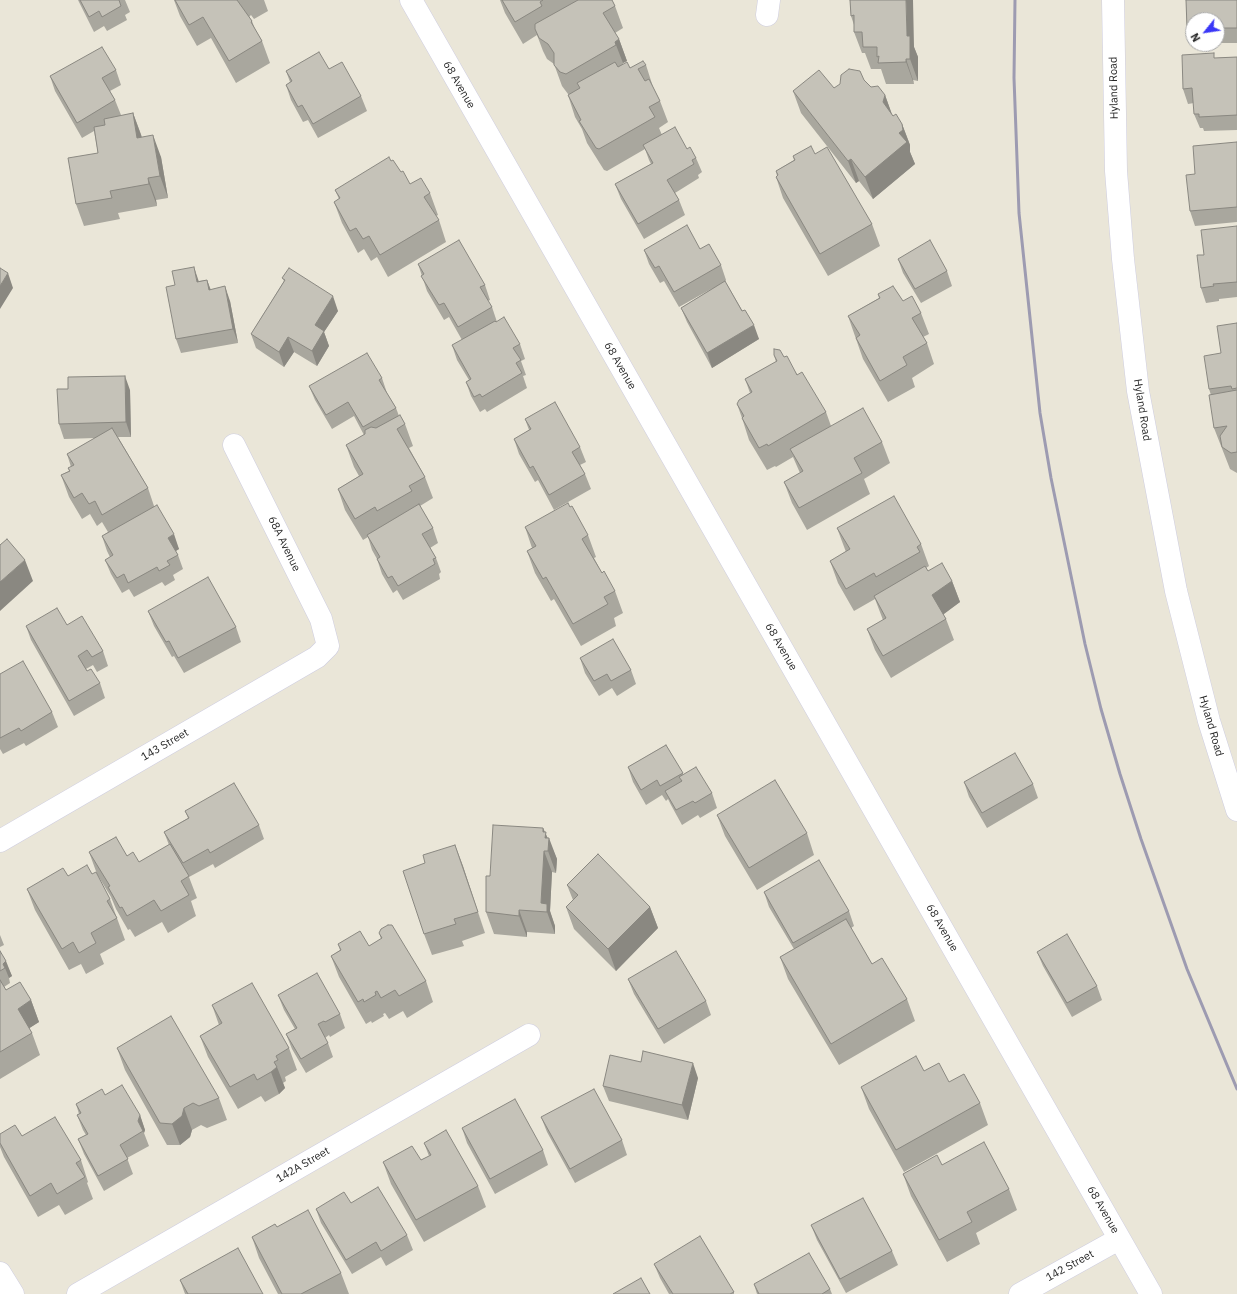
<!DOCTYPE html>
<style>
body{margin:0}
#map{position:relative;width:1237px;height:1294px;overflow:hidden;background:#eae6d8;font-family:"IBM Plex Sans",sans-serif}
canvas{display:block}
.north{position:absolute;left:1185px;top:12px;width:40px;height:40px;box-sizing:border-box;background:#fff;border:1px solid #a9a9a9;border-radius:50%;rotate:240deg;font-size:11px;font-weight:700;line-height:16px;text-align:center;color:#272727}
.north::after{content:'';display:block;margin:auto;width:14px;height:18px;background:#3a37f7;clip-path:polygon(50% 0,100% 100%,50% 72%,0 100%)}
</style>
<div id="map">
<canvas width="1237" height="1294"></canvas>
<div class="north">N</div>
</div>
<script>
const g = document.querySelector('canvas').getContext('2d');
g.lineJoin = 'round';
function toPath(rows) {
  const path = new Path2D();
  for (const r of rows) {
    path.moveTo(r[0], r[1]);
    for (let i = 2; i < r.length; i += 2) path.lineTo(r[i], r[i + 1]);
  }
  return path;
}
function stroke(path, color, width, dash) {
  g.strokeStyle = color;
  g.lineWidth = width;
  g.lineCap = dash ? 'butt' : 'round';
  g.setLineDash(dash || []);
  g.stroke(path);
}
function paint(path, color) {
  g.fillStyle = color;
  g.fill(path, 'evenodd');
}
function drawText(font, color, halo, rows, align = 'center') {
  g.font = font + ' "IBM Plex Sans",sans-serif';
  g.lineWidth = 4;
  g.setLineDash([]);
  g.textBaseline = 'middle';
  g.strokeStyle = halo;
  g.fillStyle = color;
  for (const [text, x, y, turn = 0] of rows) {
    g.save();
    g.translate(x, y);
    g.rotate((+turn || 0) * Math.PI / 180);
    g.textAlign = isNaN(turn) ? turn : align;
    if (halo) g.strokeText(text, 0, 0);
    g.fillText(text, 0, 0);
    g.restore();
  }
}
const minor = toPath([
 [411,0,1151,1294],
 [1113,0,1116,171,1123,259,1138,391,1176,591,1209,721,1237,810],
 [767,15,769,0],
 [0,841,317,657,328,646,321,619,234,445],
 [0,1273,13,1294],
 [78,1294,529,1035],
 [1020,1294,1119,1239]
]);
stroke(minor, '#cecde0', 23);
stroke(minor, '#fff', 22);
stroke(toPath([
 [1015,0,1014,78,1019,213,1040,413,1051,478,1085,644,1101,709,1120,774,1141,839,1187,969,1237,1089]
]), '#9d9bb1', 3);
paint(toPath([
 [78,0,125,0,130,12,125,15,127,20,107,31,104,26,94,32],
 [174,0,264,0,268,11,254,19,251,15,249,17,252,21,255,29,262,41,270,63,236,83,211,38,197,46,180,16],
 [500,0,612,0,615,6,623,28,615,33,619,39,627,61,623,63,623,64,630,68,646,65,653,87,660,101,668,122,659,128,662,135,687,149,696,158,702,172,698,175,699,178,675,193,679,200,685,215,644,239,621,199,615,184,651,164,649,160,645,149,607,171,604,170,587,143,582,129,575,117,568,95,570,94,568,94,562,86,554,64,547,59,543,51,537,35,523,44,505,13],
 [850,0,914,47,918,57,918,81,913,80,914,84,886,84,881,69,871,69,865,53,862,53,854,32,854,25,851,16],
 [1186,0,1237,0,1237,43,1217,43,1217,20,1193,20,1193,43,1192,43,1187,28],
 [1237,57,1237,130,1204,131,1203,128,1200,128,1194,114,1194,103,1188,104,1183,89,1216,58],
 [329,69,361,96,367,111,318,138,308,120,303,122,291,100,286,85,290,82,286,71],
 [116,70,121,85,110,91,115,100,121,115,120,116,133,113,142,137,161,157,168,198,156,200,157,206,118,213,120,219,84,226,76,204,98,153,94,131,82,138,55,91,50,76],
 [864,80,871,87,885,95,892,115,902,124,910,145,910,152,915,164,873,199,859,181,856,183,801,113,793,91,834,88],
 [1237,142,1237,222,1195,226,1190,211,1195,174],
 [815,154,872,224,880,246,828,276,783,198,776,177,777,176,776,171,794,160,793,156],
 [391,161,410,184,430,193,438,215,436,216,439,220,446,242,388,277,377,257,371,261,364,249,358,253,342,223,334,202,339,199,335,190],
 [1237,226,1237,297,1219,299,1219,301,1206,303,1201,288,1204,255],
 [700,249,721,265,726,280,725,281,759,339,712,368,687,322,681,308,713,288,679,307,664,281,660,283,649,264,644,250],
 [898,259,947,271,952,286,921,303,903,273],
 [418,264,485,285,490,300,488,301,492,307,497,322,520,344,525,359,521,361,526,375,523,376,527,388,487,412,485,409,480,412,471,396,466,382,469,380,457,360,452,345,462,340,449,317,444,320,427,291],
 [282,278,338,311,324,332,329,346,317,366,294,352,284,367,256,348,251,334,284,281],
 [207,280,211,290,230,301,238,343,181,353,176,339,199,281],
 [878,294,903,301,921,313,929,334,923,337,927,343,934,364,912,378,915,387,888,402,863,359,848,316,879,298],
 [1237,323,1237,473,1230,469,1214,428,1211,395,1209,389,1221,353],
 [774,355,784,357,826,412,831,426,882,442,890,463,864,479,870,494,807,530,792,503,784,482,800,473,793,457,776,467,775,466,767,470,749,440,742,418,737,404,750,393,745,379,776,362],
 [382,378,387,393,396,408,399,416,405,424,413,446,409,448,425,477,433,498,420,506,433,528,438,543,430,548,436,558,441,572,439,574,440,579,403,600,397,590,393,593,382,574,377,559,372,550,368,537,363,540,345,510,338,489,359,476,354,467,346,445,364,435,354,416,332,429,315,400,309,386],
 [130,390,131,437,118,437,148,488,154,506,179,549,175,551,178,555,183,569,173,575,175,580,165,586,162,582,134,597,129,589,122,593,111,574,105,560,110,557,107,551,102,536,108,532,102,522,97,526,90,514,82,519,69,497,61,475,69,471,68,468,71,467,67,454,95,438,64,439,59,424],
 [525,419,580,447,586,462,580,465,585,474,591,489,554,510,538,480,535,482,519,454,514,439,529,430],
 [525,527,588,535,596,557,594,558,602,573,615,591,623,613,614,618,616,626,581,646,554,599,551,601,535,573,527,551,532,548],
 [837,528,921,544,929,566,926,568,928,571,952,581,960,602,943,614,946,619,954,640,891,678,875,650,867,629,883,620,875,599,854,611,838,583,830,561,846,552],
 [148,611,236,627,241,642,184,673,174,656,172,657,154,626],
 [67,625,103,651,108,666,97,672,93,665,86,669,87,671,100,683,105,698,74,716,31,640,26,626],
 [580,658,631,670,636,684,617,696,612,688,599,696,585,673],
 [0,674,52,712,58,727,26,746,24,743,3,754,0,749],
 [666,745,683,774,712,793,717,808,700,818,698,815,682,825,671,805,668,799,666,801,662,795,646,805,633,782,628,767],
 [964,782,1033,784,1038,798,987,828,969,797],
 [185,811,259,825,264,839,215,868,213,864,189,877,197,898,191,901,196,916,168,933,162,922,135,937,130,929,128,930,116,909,111,897,97,874,89,852,127,856,139,862,169,845,164,832,188,818],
 [717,815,807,833,814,855,757,890,725,836],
 [543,828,557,859,556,873,552,872,550,911,555,926,555,934,527,932,527,937,494,934,486,912,490,876],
 [455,845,485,933,462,941,464,946,432,955,424,934,425,863],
 [92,874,110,899,125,940,100,954,104,964,86,974,81,964,69,970,35,910,27,889,68,876],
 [567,885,650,907,658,928,616,971,574,929,566,907,573,900],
 [764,892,849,911,854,926,851,928,872,964,907,999,915,1021,839,1065,788,979,780,957,794,949,769,907],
 [379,933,426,981,433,1002,407,1018,403,1011,389,1019,385,1013,383,1014,384,1016,372,1023,371,1021,366,1024,339,977,331,956,340,950,338,944,369,946,381,939],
 [0,935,4,945,0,947],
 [0,951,12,976,9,978,10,983,4,987,6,990,31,1000,39,1022,29,1028,32,1033,40,1055,0,1079],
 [1037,952,1097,986,1102,1000,1072,1017,1043,966],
 [628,979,706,1001,711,1015,664,1044,634,994],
 [278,995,340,1014,345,1028,330,1037,329,1035,325,1038,328,1043,333,1057,306,1073,292,1049,286,1034,295,1029,284,1010],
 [212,1005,289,1048,297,1070,285,1077,286,1081,283,1083,285,1088,279,1094,265,1102,261,1096,238,1109,208,1057,200,1036,219,1025],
 [117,1048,219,1098,227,1120,207,1128,201,1125,192,1130,190,1137,180,1145,167,1145,125,1070],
 [641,1062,698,1078,688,1120,609,1101,603,1086],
 [924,1071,949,1082,980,1103,988,1125,904,1172,869,1109,861,1087],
 [76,1104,140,1115,145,1130,144,1133,149,1146,127,1158,133,1174,104,1191,84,1154,78,1139,86,1135,83,1130,77,1115,79,1114],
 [541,1117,622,1140,627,1155,575,1183,547,1132],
 [462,1128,543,1150,548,1165,495,1194,467,1143],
 [0,1134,22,1136,81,1160,88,1182,87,1183,93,1199,65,1215,59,1205,38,1217,4,1157,0,1147],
 [424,1143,478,1186,486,1207,424,1242,391,1184,383,1162,421,1160,429,1156],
 [942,1165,1009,1189,1017,1210,976,1233,980,1244,947,1262,911,1196,903,1174],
 [351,1203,407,1235,413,1250,386,1266,381,1257,352,1274,321,1223,316,1209],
 [811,1225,892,1251,898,1265,846,1293,817,1240],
 [277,1227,341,1273,349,1294,278,1294,259,1258,252,1237],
 [654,1264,734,1292,734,1294,669,1294,660,1278],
 [180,1280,263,1294,185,1294],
 [754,1284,830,1289,832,1294,757,1294]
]), '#a9a79e');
paint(toPath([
 [906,0,913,0,914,47,918,57,918,81,910,59,907,36],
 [619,39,627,61,623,63,616,45,615,42],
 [906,59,913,80,914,84,906,62],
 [885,95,893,117,883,102],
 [133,113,141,135,145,159,137,138],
 [902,124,910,145,910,152,915,164,873,199,865,177,899,133],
 [153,135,161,157,168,198,160,176],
 [851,159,859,181,856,183,848,161],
 [148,178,156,200,157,206,149,184],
 [194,267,199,282,197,282],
 [8,273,13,288,0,309,0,286],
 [207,280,212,294,209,290],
 [225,286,230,301,238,343,233,329],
 [333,296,338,311,324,332,329,346,317,366,312,351,315,325],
 [754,325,759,339,712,368,707,353],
 [288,337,294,352,284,367,279,352],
 [125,376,130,390,131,437,126,422],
 [174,534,179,549,173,553,168,538],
 [25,560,33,581,0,611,0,582],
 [952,581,960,602,940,617,932,595],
 [543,828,549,841,549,838,557,859,556,873,548,851,543,832],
 [455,845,463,866,485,933,478,912],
 [544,851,552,872,550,911,555,926,555,934,547,912,541,903],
 [650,907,658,928,616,971,608,949],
 [519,910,527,932,527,937,519,916],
 [6,961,12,976,9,978,5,968,3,964],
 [31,1000,39,1022,25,1031,18,1009],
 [693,1063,698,1078,688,1120,682,1105],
 [277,1067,285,1088,279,1094,271,1072],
 [184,1108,192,1130,190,1137,180,1145,172,1124],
 [140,1115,145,1130,144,1133,138,1121]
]), '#8a8881');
const building = toPath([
 [80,0,119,0,121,6,102,17,99,11,89,17,80,0],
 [175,0,237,0,252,21,251,22,262,41,229,61,203,17,189,25,175,0],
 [502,0,543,0,540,2,542,6,515,22,502,0],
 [578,0,612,0,615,6,603,13,619,39,615,42,616,45,566,74,560,72,554,65,554,53,548,44,539,38,535,29,535,24,578,0],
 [850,0,906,0,907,36,910,36,910,59,906,59,906,62,878,63,879,56,877,57,877,47,863,47,862,32,854,32,854,15,851,16,850,0],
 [1186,0,1237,0,1237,28,1217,28,1217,20,1193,20,1193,28,1187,28,1186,0],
 [102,47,116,70,102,78,115,100,77,123,50,76,102,47],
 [319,52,329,69,342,62,361,96,313,124,302,105,298,107,286,85,292,81,286,71,319,52],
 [1214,53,1214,58,1237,57,1237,115,1199,117,1199,114,1194,114,1192,88,1183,89,1182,55,1214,53],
 [643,61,646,65,638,69,645,81,649,79,660,101,649,107,655,117,599,149,596,148,579,121,581,120,568,95,580,88,577,83,615,62,618,67,627,62,630,68,643,61],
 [849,69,860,71,864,80,871,87,878,86,885,95,883,102,893,116,896,114,902,124,903,130,899,133,907,142,865,177,851,159,848,161,793,91,819,70,834,88,840,84,841,75,849,69],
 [133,113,137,138,153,135,160,176,148,178,149,184,110,191,112,198,76,204,68,158,98,153,94,127,105,125,104,119,133,113],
 [675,127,687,149,690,147,696,158,692,160,694,164,667,180,679,200,638,224,615,184,653,163,643,145,675,127],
 [1237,142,1237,207,1190,211,1186,175,1195,174,1193,146,1237,142],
 [811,146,815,154,827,147,872,224,820,254,776,177,778,175,776,171,795,160,793,156,811,146],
 [389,157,391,161,393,160,401,172,403,171,410,184,421,178,430,193,424,197,439,220,380,255,369,236,363,239,356,228,350,231,334,202,340,198,335,190,389,157],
 [687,225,700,249,709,244,721,265,674,292,659,266,655,268,644,250,687,225],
 [1237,226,1237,282,1213,284,1214,286,1201,288,1197,255,1204,255,1201,230,1237,226],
 [459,240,485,285,480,287,492,307,458,327,444,303,439,305,421,276,424,274,418,264,459,240],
 [930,240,947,271,915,289,898,259,930,240],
 [194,267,197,282,207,280,209,290,225,286,233,329,176,339,166,287,175,285,172,271,194,267],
 [0,268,8,273,0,286,0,268],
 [289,268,333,296,315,325,324,331,312,351,288,337,279,352,251,334,285,280,282,278,289,268],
 [725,281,742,311,745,310,754,325,707,353,681,308,725,281],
 [893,286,903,301,912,296,921,313,912,318,927,343,903,357,907,365,880,381,856,338,860,335,848,316,880,298,878,294,893,286],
 [504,317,520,344,513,348,521,360,516,363,522,373,482,397,480,394,474,397,466,382,471,379,452,345,495,321,496,322,504,317],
 [1237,323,1237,388,1232,389,1231,386,1209,389,1204,356,1221,353,1217,326,1237,323],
 [774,349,780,350,784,357,787,356,797,375,802,372,826,412,768,446,767,444,759,448,742,418,744,416,737,404,739,400,752,392,745,379,777,361,774,355,774,349],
 [367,353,382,378,379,380,396,408,363,427,348,402,326,415,309,386,367,353],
 [125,376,126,422,59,424,57,389,68,389,68,377,125,376],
 [1237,390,1237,452,1231,453,1222,447,1220,436,1227,426,1214,428,1209,395,1237,390],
 [555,402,580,447,572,452,585,474,549,495,533,466,530,468,514,439,531,429,525,419,555,402],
 [863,408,882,442,854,458,862,473,799,508,784,482,803,471,790,449,863,408],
 [400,415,405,424,397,429,425,477,409,486,412,491,377,511,375,507,355,519,338,489,363,474,346,445,365,434,365,430,371,427,376,428,400,415],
 [112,428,148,488,102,515,95,501,89,504,82,493,74,498,61,475,70,471,68,468,74,465,67,454,112,428],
 [894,496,921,544,917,547,920,552,876,577,874,573,846,589,830,561,850,549,837,528,894,496],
 [568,503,570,507,572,506,588,535,582,539,602,573,604,571,615,591,604,597,608,604,573,624,546,577,543,579,527,551,536,546,525,527,568,503],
 [419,504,433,528,422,534,436,558,433,559,435,564,398,586,392,576,388,578,377,559,380,557,367,535,419,504],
 [157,505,174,534,168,538,178,555,167,561,170,565,159,571,157,567,128,583,124,574,117,578,105,560,113,555,102,536,157,505],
 [7,539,25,560,0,582,0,545,7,539],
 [942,563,952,581,932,595,946,619,883,656,867,629,886,618,874,596,925,566,928,571,942,563],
 [208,577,236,627,178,658,169,641,166,642,148,611,208,577],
 [57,608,67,625,82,616,103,651,92,657,87,650,78,656,87,671,91,669,100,683,69,701,26,626,57,608],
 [613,639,631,670,611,681,607,674,594,681,580,658,613,639],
 [23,661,52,712,21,731,19,728,0,738,0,674,23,661],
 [666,745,683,773,660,786,657,780,641,790,628,767,666,745],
 [1015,753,1033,784,982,813,964,782,1015,753],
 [696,767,712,793,695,803,693,801,676,810,665,791,682,781,679,777,696,767],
 [775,780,807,833,749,868,717,815,775,780],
 [234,783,259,825,210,853,208,849,183,863,164,832,189,818,185,811,234,783],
 [493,825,543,828,543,832,546,832,545,838,549,838,548,851,544,851,541,903,547,904,547,912,519,910,519,916,486,912,486,876,490,876,493,825],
 [116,837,127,856,133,852,139,862,170,844,189,876,181,881,189,895,161,911,154,900,127,916,122,907,120,908,108,887,110,886,89,852,116,837],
 [455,845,478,912,454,919,456,924,424,934,403,871,425,863,423,855,455,845],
 [598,854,650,907,608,949,566,907,578,895,567,885,598,854],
 [819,860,849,911,793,943,764,892,819,860],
 [87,865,92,874,96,872,110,899,107,901,117,918,91,933,96,943,79,953,73,942,62,949,27,889,63,868,68,876,87,865],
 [846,919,872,964,882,958,907,999,831,1044,780,957,846,919],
 [388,925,392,925,426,981,399,996,395,990,381,998,377,991,375,992,376,995,364,1002,363,999,358,1002,331,956,341,950,338,944,360,931,369,946,382,938,379,933,381,929,388,925],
 [1067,934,1097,986,1067,1003,1037,952,1067,934],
 [0,951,6,961,3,964,5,968,0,971,0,951],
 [676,951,706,1001,658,1029,628,979,676,951],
 [317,973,340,1014,325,1022,324,1021,318,1024,328,1043,301,1059,286,1034,297,1028,278,995,317,973],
 [0,980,6,990,20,982,31,1000,18,1009,32,1033,0,1052,0,980],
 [252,983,289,1048,276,1056,278,1060,274,1062,277,1067,271,1072,257,1080,254,1074,230,1087,200,1036,222,1023,212,1005,252,983],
 [171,1016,219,1098,199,1106,193,1103,184,1108,182,1116,172,1124,160,1123,117,1048,171,1016],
 [643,1051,693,1063,682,1105,603,1086,610,1055,641,1062,643,1051],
 [916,1056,924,1071,939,1063,949,1082,964,1074,980,1103,896,1150,861,1087,916,1056],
 [122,1085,140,1115,138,1121,143,1131,120,1145,128,1159,98,1176,78,1139,88,1134,77,1115,81,1113,76,1104,102,1089,105,1095,122,1085],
 [594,1089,622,1140,570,1169,541,1117,594,1089],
 [515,1099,543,1150,490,1179,462,1128,515,1099],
 [55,1117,81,1160,76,1163,85,1177,57,1194,51,1183,30,1196,0,1143,0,1134,15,1125,22,1136,55,1117],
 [446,1130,478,1186,416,1220,383,1162,412,1146,421,1160,431,1155,424,1143,446,1130],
 [984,1142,1009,1189,967,1212,972,1222,939,1240,903,1174,937,1155,942,1165,984,1142],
 [378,1187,407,1235,381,1251,376,1242,346,1260,316,1209,344,1192,351,1203,378,1187],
 [863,1198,892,1251,840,1279,811,1225,863,1198],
 [308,1210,341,1273,301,1294,282,1294,252,1237,275,1224,277,1227,308,1210],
 [700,1236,734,1292,730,1294,673,1294,654,1264,700,1236],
 [238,1248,263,1294,188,1294,180,1280,238,1248],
 [809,1253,830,1289,822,1294,759,1294,754,1284,809,1253],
 [641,1278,650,1294,613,1294,641,1278]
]);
paint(building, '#c5c2b8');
stroke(building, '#8a8881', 1);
drawText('11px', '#272727', '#fff', [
 ["68 Avenue",459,85,60],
 ["Hyland Road",1114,88,-91],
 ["68 Avenue",620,366,60],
 ["Hyland Road",1142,410,81],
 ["68A Avenue",284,544,64],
 ["68 Avenue",781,647,60],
 ["Hyland Road",1211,726,74],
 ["143 Street",165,745,-30],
 ["68 Avenue",942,928,60],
 ["142A Street",303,1165,-30],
 ["68 Avenue",1103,1210,60],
 ["142 Street",1070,1266,-29]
]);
</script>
